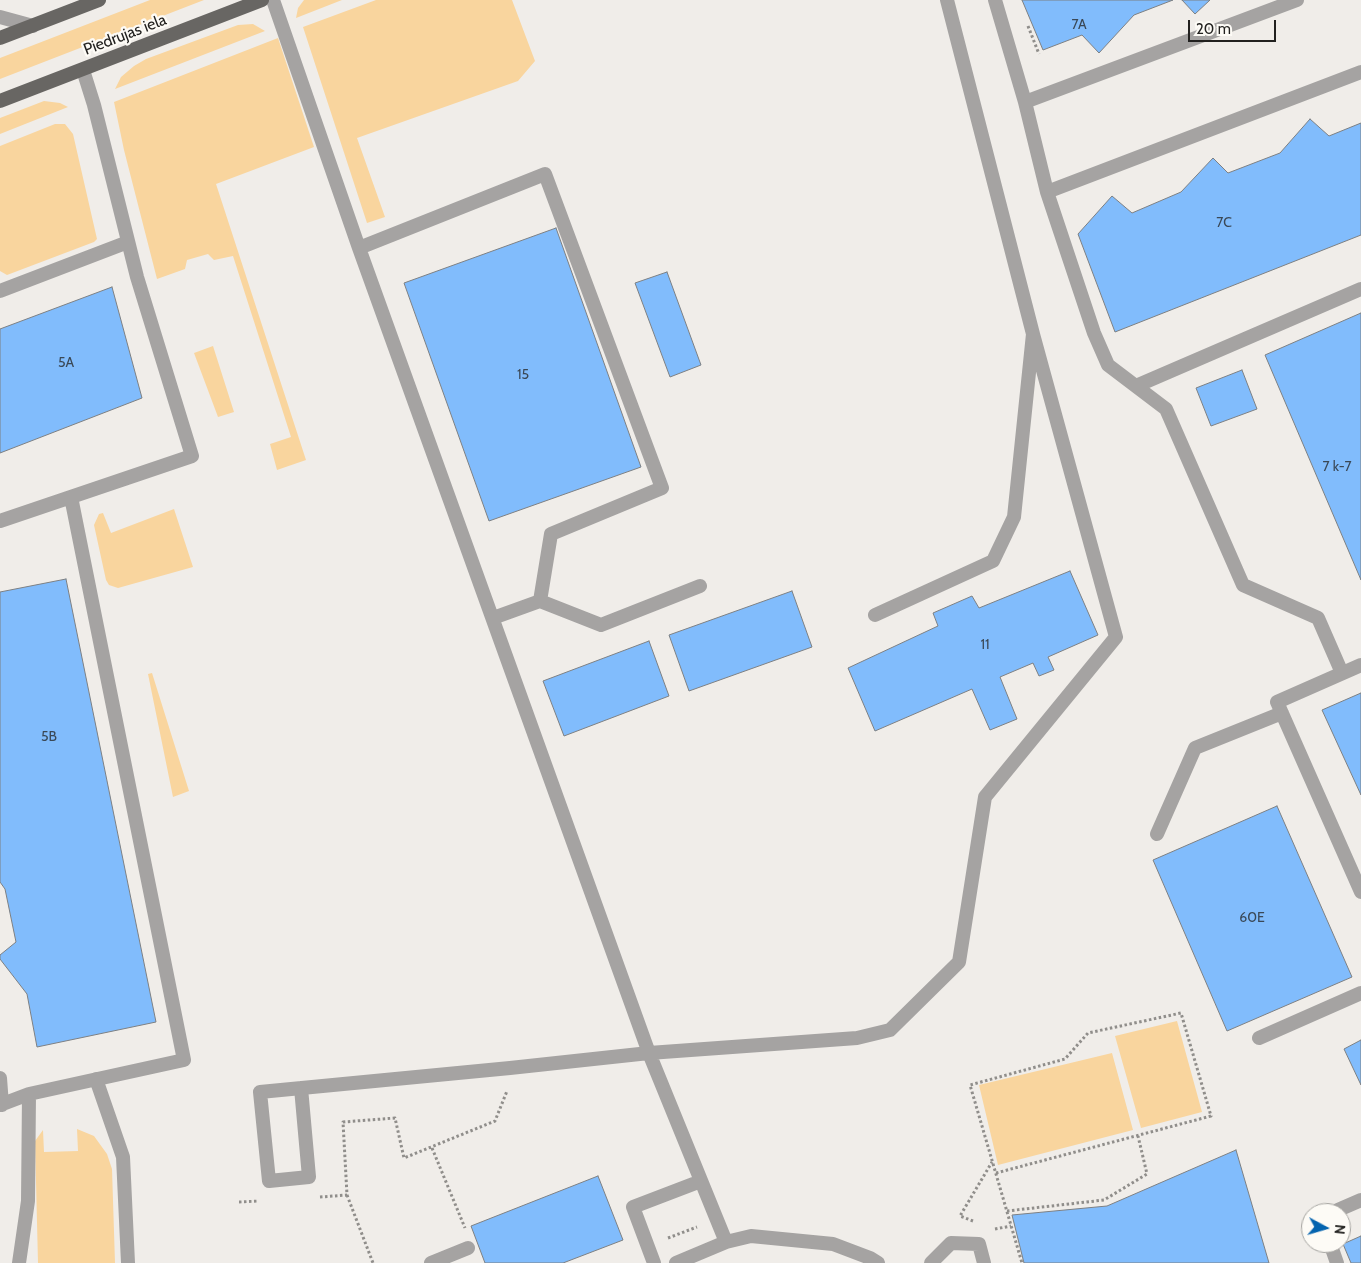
<!DOCTYPE html>
<style>
body{margin:0}
#map{position:relative;width:1361px;height:1263px;overflow:hidden;background:#f0ede9;font-family:Cabin,sans-serif}
canvas{display:block}
.north{position:absolute;left:1301px;top:1203px;width:50px;height:50px;box-sizing:border-box;background:#fdfbf6;border:1px solid #a5a4a0;border-radius:50%;rotate:96deg;font-size:14px;font-weight:700;line-height:20px;text-align:center;color:#22211f}
.north::after{content:'';display:block;margin:auto;width:18px;height:22px;background:#0363af;clip-path:polygon(50% 0,100% 100%,50% 72%,0 100%)}
.scale{position:absolute;left:1188px;top:20px;width:88px;height:22px;box-sizing:border-box;border:2px solid #22211f;border-top:0;padding-left:6px;font-size:15px;line-height:18px;white-space:nowrap;color:#22211f;-webkit-text-stroke:4px #fdfbf6;paint-order:stroke}
</style>
<div id="map">
<canvas width="1361" height="1263"></canvas>
<div class="north">N</div>
<div class="scale">20 m</div>
</div>
<script>
const g = document.querySelector('canvas').getContext('2d');
g.lineJoin = 'round';
function paint(path, color) {
  g.fillStyle = color;
  g.fill(path, 'evenodd');
}
function toPath(rows) {
  const path = new Path2D();
  for (const r of rows) {
    path.moveTo(r[0], r[1]);
    for (let i = 2; i < r.length; i += 2) path.lineTo(r[i], r[i + 1]);
  }
  return path;
}
function stroke(path, color, width, dash) {
  g.strokeStyle = color;
  g.lineWidth = width;
  g.lineCap = dash ? 'butt' : 'round';
  g.setLineDash(dash || []);
  g.stroke(path);
}
function drawText(font, color, halo, rows, align = 'center') {
  g.font = font + ' Cabin,sans-serif';
  g.lineWidth = 4.5;
  g.setLineDash([]);
  g.textBaseline = 'middle';
  g.strokeStyle = halo;
  g.fillStyle = color;
  for (const [text, x, y, turn = 0] of rows) {
    g.save();
    g.translate(x, y);
    g.rotate((+turn || 0) * Math.PI / 180);
    g.textAlign = isNaN(turn) ? turn : align;
    if (halo) g.strokeText(text, 0, 0);
    g.fillText(text, 0, 0);
    g.restore();
  }
}
paint(toPath([
 [150,0,204,0,0,79,0,58],
 [304,0,342,0,296,18,298,8],
 [376,0,512,0,535,61,518,81,357,138,385,217,367,223,303,27],
 [253,24,265,31,115,89,121,77,134,66,146,59,238,25],
 [278,38,314,147,216,184,306,460,277,470,270,444,291,437,233,256,214,260,208,254,187,260,185,269,157,279,124,150,114,102],
 [44,101,60,103,68,107,0,134,0,118],
 [55,124,65,124,73,134,97,239,94,242,7,275,0,271,0,146],
 [213,346,234,412,218,417,194,353],
 [174,509,193,567,118,588,109,585,106,580,94,525,99,514,103,513,111,533],
 [152,673,189,791,173,797,148,674],
 [1177,1021,1202,1112,1141,1128,1115,1036],
 [1112,1053,1133,1130,998,1165,979,1085],
 [77,1129,94,1136,107,1154,112,1169,115,1263,38,1263,35,1141,43,1130,44,1152,78,1151]
]), '#f9d59e');
const building = toPath([
 [1022,0,1173,0,1134,15,1099,53,1082,35,1043,50,1022,0],
 [1182,0,1210,0,1195,14,1182,0],
 [1310,119,1329,136,1361,123,1361,235,1115,332,1078,234,1112,196,1132,213,1181,192,1213,158,1228,173,1280,153,1310,119],
 [556,228,641,467,489,521,404,283,556,228],
 [667,272,701,365,670,377,635,283,667,272],
 [112,287,142,398,0,453,0,329,112,287],
 [1361,313,1361,580,1265,355,1361,313],
 [1242,370,1257,409,1211,426,1196,388,1242,370],
 [1070,571,1098,635,1048,657,1054,670,1039,676,1033,663,1000,677,1017,719,990,730,972,689,875,731,848,668,938,626,933,613,972,596,979,608,1070,571],
 [66,579,156,1022,37,1047,27,994,0,959,0,955,16,942,5,889,0,882,0,592,66,579],
 [792,591,812,647,689,691,669,635,792,591],
 [649,641,669,696,564,736,543,681,649,641],
 [1361,693,1361,795,1322,710,1361,693],
 [1277,806,1352,977,1227,1031,1153,860,1277,806],
 [1361,1040,1361,1085,1344,1049,1361,1040],
 [1236,1150,1269,1263,1024,1263,1012,1215,1107,1206,1236,1150],
 [598,1176,623,1240,563,1263,485,1263,471,1226,598,1176],
 [1361,1236,1361,1263,1351,1263,1343,1244,1361,1236]
]);
paint(building, '#81bcfc');
stroke(building, '#7d8083', 1);
stroke(toPath([
 [1028,26,1039,54],
 [432,1148,465,1228],
 [996,1173,1211,1116,1181,1013,1088,1033,1065,1059,970,1085,1022,1263],
 [347,1195,373,1263],
 [320,1197,347,1195,343,1122,395,1118,404,1158,495,1121,507,1091],
 [239,1202,259,1201],
 [1007,1211,1104,1200,1147,1174,1138,1136],
 [973,1221,960,1216,992,1162],
 [995,1229,1011,1226],
 [668,1238,697,1227]
]), '#908e8b', 3, [2.5, 2.5]);
stroke(toPath([
 [273,0,359,248,649,1053,726,1242,676,1263],
 [995,0,1025,102,1047,192,1094,333,1108,365,1166,409,1243,585,1318,618,1342,673],
 [0,17,33,26],
 [1025,102,1297,0],
 [1047,192,1361,72],
 [359,248,545,174,662,488,551,534,540,601],
 [0,291,128,242],
 [1136,386,1361,289],
 [0,521,192,456,137,277,94,105,83,70],
 [875,615,993,561,1014,517,1033,334,947,0],
 [493,618,540,601,601,625,700,586],
 [1361,665,1277,702,1361,892],
 [1157,834,1195,748,1282,713],
 [1259,1038,1361,993],
 [0,1078,2,1105],
 [96,1079,123,1157,128,1263],
 [301,1088,309,1177,269,1181,260,1092,510,1068,649,1053,857,1038,890,1030,959,962,985,797,1116,637,1033,334],
 [0,1105,29,1094,184,1060,71,497],
 [1336,1213,1338,1210,1361,1200],
 [726,1242,751,1236,833,1244,870,1258,878,1263],
 [1330,1243,1337,1263],
 [19,1263,28,1201,29,1094],
 [431,1263,468,1248],
 [654,1263,633,1207,701,1181],
 [931,1263,951,1243,979,1244,984,1263]
]), '#a5a3a2', 14);
stroke(toPath([
 [0,38,99,0],
 [0,101,262,0]
]), '#686663', 14);
drawText('14px', '#3a4856', null, [
 ["7A",1079,25],
 ["7C",1224,223],
 ["5A",66,363],
 ["15",523,375],
 ["7 k-7",1337,467],
 ["11",985,645],
 ["5B",49,737],
 ["60E",1252,918]
]);
drawText('16px', '#22211f', '#fdfbf6', [
 ["Piedrujas iela",125,35,-21]
]);
</script>
